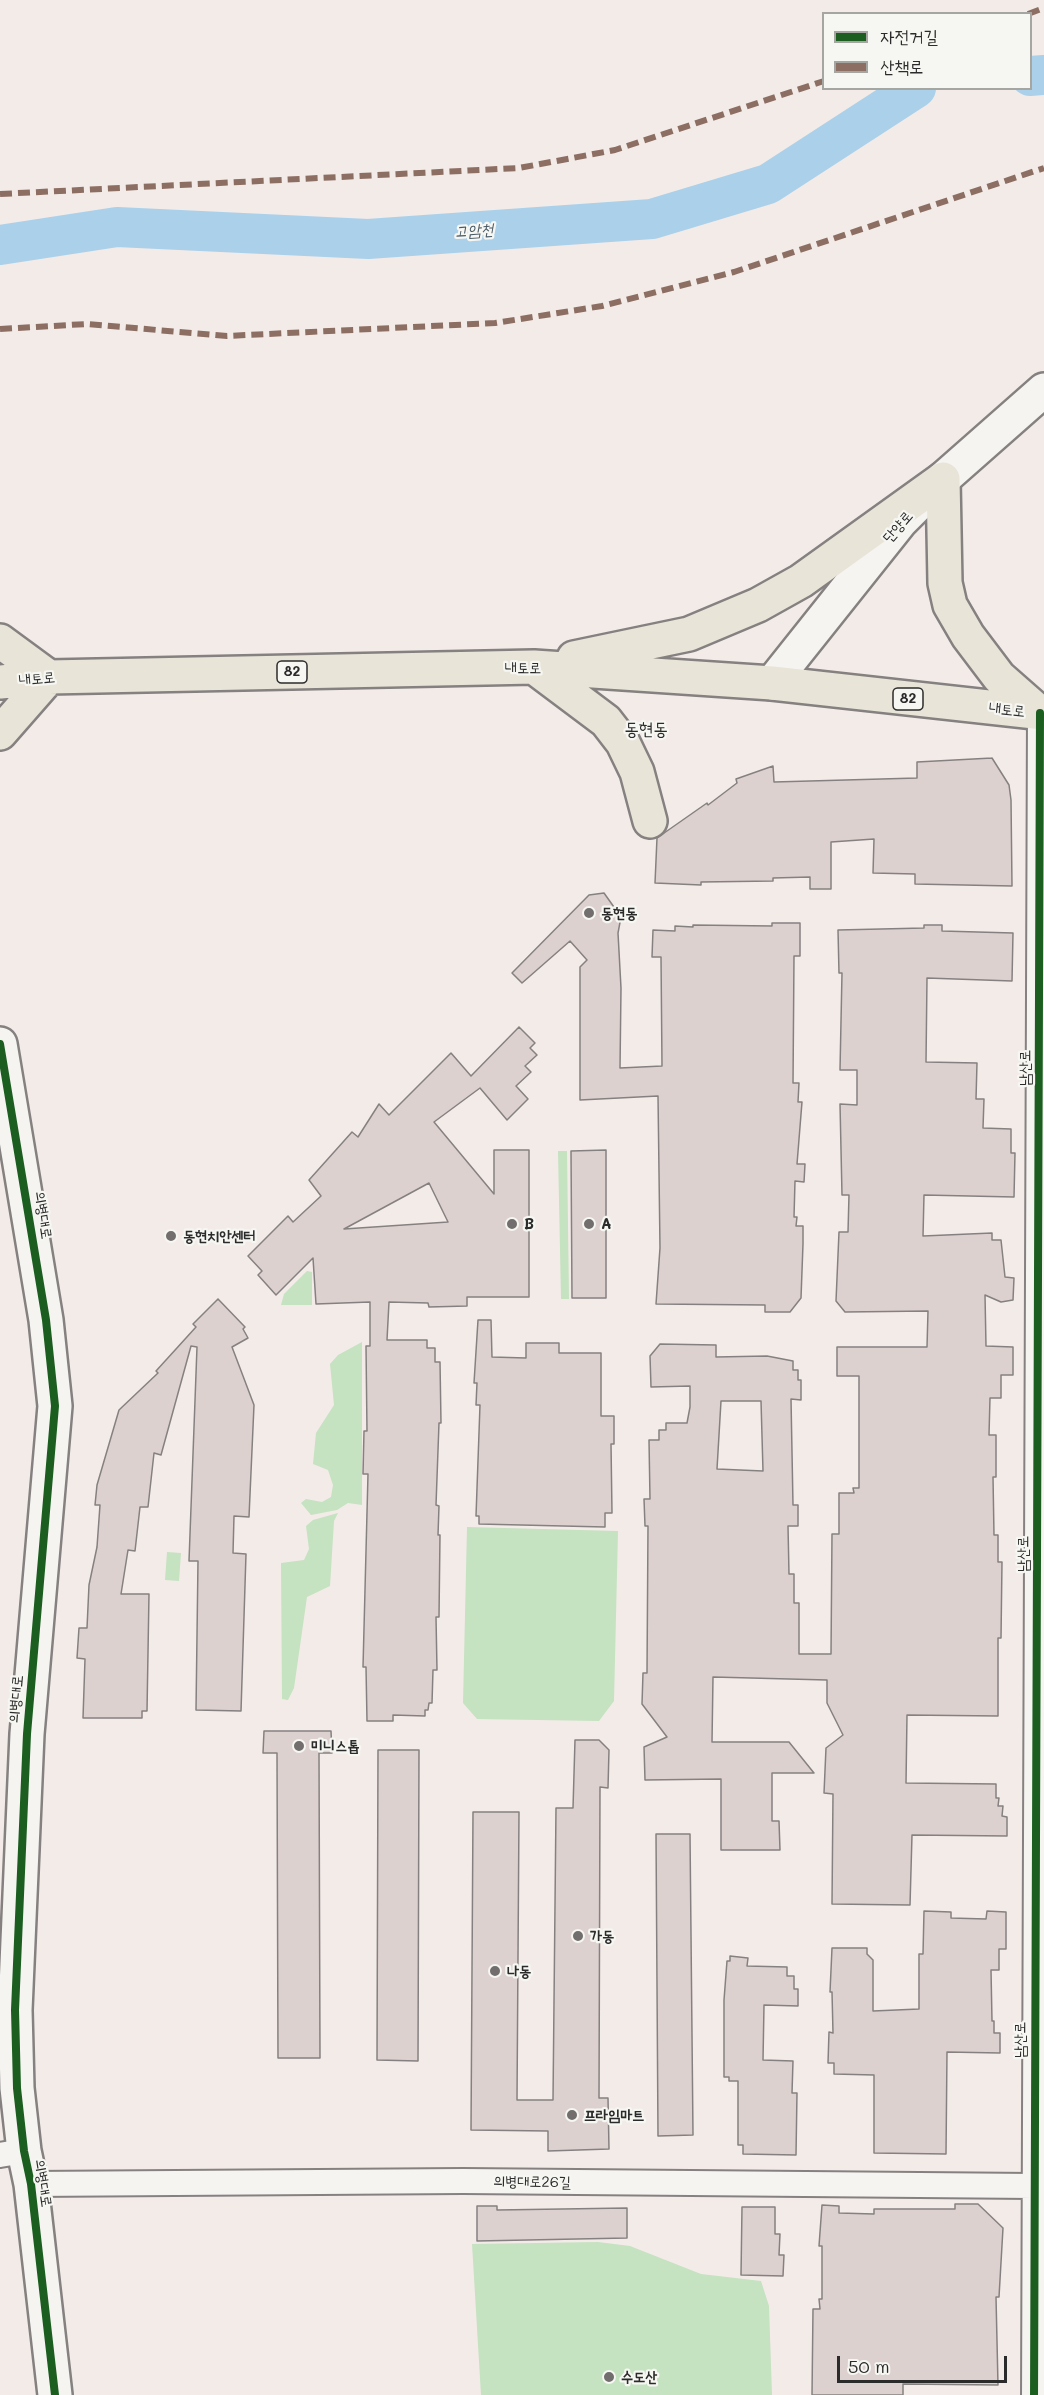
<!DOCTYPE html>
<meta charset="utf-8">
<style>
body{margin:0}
#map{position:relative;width:1044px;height:2395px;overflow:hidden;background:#f3ebe8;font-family:Mali,"Poor Story",sans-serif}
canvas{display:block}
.legend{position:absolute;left:822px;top:12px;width:210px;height:78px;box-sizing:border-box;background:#f6f6f2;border:2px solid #a5a5a2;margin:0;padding:8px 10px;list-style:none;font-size:18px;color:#2b2b2b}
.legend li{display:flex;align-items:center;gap:12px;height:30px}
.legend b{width:30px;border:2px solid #a5a5a2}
.scale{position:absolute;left:837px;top:2356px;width:170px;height:27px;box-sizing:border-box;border:3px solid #2b2b2b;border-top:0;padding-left:8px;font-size:18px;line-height:21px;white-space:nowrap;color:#2b2b2b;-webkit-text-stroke:4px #f6f6f2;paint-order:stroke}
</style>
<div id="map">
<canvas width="1044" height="2395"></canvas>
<ul class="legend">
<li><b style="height:8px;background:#1b5e20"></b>자전거길</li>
<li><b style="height:8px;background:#8d6e63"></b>산책로</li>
</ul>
<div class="scale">50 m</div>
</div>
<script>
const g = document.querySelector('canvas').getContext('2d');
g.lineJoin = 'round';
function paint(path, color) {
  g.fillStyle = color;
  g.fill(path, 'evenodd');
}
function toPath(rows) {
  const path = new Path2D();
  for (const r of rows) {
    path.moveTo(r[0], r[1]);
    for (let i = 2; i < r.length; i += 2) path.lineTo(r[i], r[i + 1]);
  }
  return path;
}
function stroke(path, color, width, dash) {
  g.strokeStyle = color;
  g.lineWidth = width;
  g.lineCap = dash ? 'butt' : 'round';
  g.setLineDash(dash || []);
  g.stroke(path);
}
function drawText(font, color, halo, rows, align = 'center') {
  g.font = font + ' Mali,"Poor Story",sans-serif';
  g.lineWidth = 4.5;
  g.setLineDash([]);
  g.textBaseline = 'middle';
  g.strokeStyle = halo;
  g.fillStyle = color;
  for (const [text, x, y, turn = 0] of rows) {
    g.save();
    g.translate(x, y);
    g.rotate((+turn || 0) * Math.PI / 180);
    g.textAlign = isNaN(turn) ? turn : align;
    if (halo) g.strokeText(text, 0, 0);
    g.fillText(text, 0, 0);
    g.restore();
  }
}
paint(toPath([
 [558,1151,567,1151,569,1299,561,1299],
 [307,1271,312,1272,312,1305,281,1305,284,1294],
 [362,1342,362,1505,348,1503,337,1510,311,1515,301,1503,306,1499,322,1502,331,1497,333,1485,328,1470,313,1464,316,1433,334,1405,330,1364,338,1355],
 [338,1513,334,1521,330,1586,307,1597,294,1688,288,1700,282,1699,281,1563,304,1560,309,1549,306,1526,313,1520],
 [467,1527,618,1531,614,1701,599,1721,477,1719,463,1703],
 [167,1552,181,1553,179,1581,165,1580],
 [598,2242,630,2246,701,2274,761,2281,769,2306,772,2395,481,2395,472,2244]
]), '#c5e2c1');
stroke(toPath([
 [1030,76,1044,75],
 [0,245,117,227,368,239,652,219,768,184,916,88]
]), '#abd0ea', 40);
const building = toPath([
 [992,758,1009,785,1011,800,1012,886,915,884,915,874,873,873,874,839,831,842,831,889,810,889,810,877,773,878,773,881,701,882,701,885,655,883,657,838,707,803,708,805,737,783,736,779,773,766,774,782,917,778,917,762,992,758],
 [604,893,621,917,618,933,621,988,620,1068,662,1066,661,957,652,957,653,930,675,931,675,926,693,927,693,925,772,926,772,923,800,923,800,956,794,956,793,1083,799,1083,798,1102,802,1102,797,1164,805,1164,804,1182,795,1181,794,1217,797,1217,796,1226,803,1226,803,1244,801,1298,790,1312,765,1312,765,1305,656,1304,660,1248,658,1096,580,1100,580,967,587,960,570,941,522,983,512,973,589,895,604,893],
 [924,925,942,925,942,931,1013,933,1012,981,927,978,926,1062,977,1063,976,1099,984,1099,983,1128,1011,1129,1011,1153,1015,1153,1014,1197,924,1195,923,1236,992,1233,992,1240,1001,1240,1005,1277,1014,1278,1013,1300,1001,1302,985,1295,986,1346,1013,1347,1013,1375,1001,1375,1001,1398,990,1398,989,1435,996,1435,996,1477,993,1477,994,1535,998,1535,998,1562,1002,1562,1001,1638,998,1638,998,1716,907,1715,906,1783,996,1784,996,1798,999,1798,998,1806,1003,1806,1002,1816,1007,1817,1007,1836,912,1835,910,1905,832,1904,833,1794,824,1793,826,1748,843,1735,827,1703,827,1680,713,1677,712,1742,789,1742,814,1773,772,1773,772,1821,779,1821,780,1850,721,1850,721,1779,645,1780,644,1747,667,1737,642,1704,643,1673,647,1673,648,1526,645,1526,644,1499,650,1499,649,1440,659,1440,659,1430,666,1430,666,1423,687,1423,690,1407,690,1386,651,1387,650,1356,660,1344,716,1345,716,1357,767,1356,793,1361,793,1370,798,1370,798,1380,801,1380,801,1400,791,1399,793,1505,798,1505,798,1526,788,1526,789,1574,794,1574,794,1603,799,1603,799,1654,831,1654,832,1534,839,1534,839,1493,854,1493,853,1488,859,1488,859,1376,837,1376,837,1347,927,1347,928,1311,845,1312,836,1301,839,1232,848,1232,849,1195,842,1195,840,1104,857,1105,857,1070,840,1070,842,973,839,973,838,930,924,928,924,925],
 [721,1401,761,1401,763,1471,717,1469,721,1401],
 [519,1027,535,1043,530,1048,537,1055,525,1066,531,1072,516,1086,528,1099,507,1120,480,1088,434,1122,494,1194,494,1150,529,1150,529,1297,467,1297,467,1306,429,1307,428,1303,389,1302,387,1340,427,1340,427,1348,435,1348,435,1362,440,1362,441,1423,439,1423,436,1505,439,1506,438,1535,440,1535,439,1617,436,1617,437,1670,433,1670,432,1703,429,1703,428,1710,425,1710,425,1716,393,1715,393,1721,367,1721,366,1667,363,1667,368,1474,363,1474,364,1431,367,1431,366,1346,370,1346,370,1302,316,1304,313,1258,276,1295,258,1275,262,1271,248,1256,288,1216,293,1222,321,1196,309,1180,352,1132,358,1137,379,1104,389,1115,451,1053,471,1076,519,1027],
 [429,1183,448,1222,344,1229,429,1183],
 [606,1150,606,1298,572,1298,571,1151,606,1150],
 [218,1299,245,1327,243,1329,248,1338,232,1347,254,1405,249,1517,234,1516,233,1553,246,1554,241,1711,196,1710,198,1561,189,1561,197,1347,191,1346,161,1455,154,1453,148,1507,140,1507,135,1551,128,1550,121,1594,149,1594,147,1711,142,1711,142,1718,83,1718,85,1659,77,1658,79,1628,87,1628,89,1585,97,1547,100,1505,95,1505,97,1485,119,1410,158,1373,156,1371,196,1327,193,1324,218,1299],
 [478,1320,491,1320,492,1357,526,1358,526,1343,559,1343,559,1353,601,1353,601,1416,614,1416,614,1444,611,1444,612,1513,605,1513,605,1527,479,1524,479,1516,476,1516,480,1405,476,1405,477,1383,474,1383,478,1320],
 [264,1731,331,1731,332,1753,319,1753,320,2058,278,2058,277,1753,263,1753,264,1731],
 [575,1740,599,1740,609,1750,608,1788,600,1787,599,2098,608,2098,609,2149,548,2151,548,2131,471,2130,473,1812,519,1812,517,2100,553,2100,556,1808,573,1808,575,1740],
 [378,1750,419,1750,418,2061,377,2060,378,1750],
 [656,1834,690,1834,693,2135,658,2136,656,1834],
 [924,1911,951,1912,951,1918,986,1919,987,1911,1006,1912,1006,1949,999,1949,999,1970,991,1970,992,2021,994,2021,994,2033,1000,2033,1000,2053,947,2052,946,2154,874,2153,874,2075,834,2074,834,2063,828,2063,829,2032,833,2033,832,1992,830,1992,832,1948,867,1948,867,1954,873,1960,873,2011,919,2009,919,1954,923,1954,924,1911],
 [730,1956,748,1958,747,1966,787,1967,787,1976,794,1976,794,1989,798,1989,798,2006,764,2005,763,2060,793,2061,792,2093,797,2093,796,2155,743,2154,743,2145,738,2145,738,2081,729,2081,729,2077,724,2077,724,2000,727,1961,730,1961,730,1956],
 [955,2204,978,2204,1003,2228,999,2297,996,2297,998,2385,903,2384,903,2395,812,2395,813,2309,820,2309,819,2299,822,2299,822,2246,819,2246,822,2205,839,2206,839,2213,874,2214,874,2209,955,2209,955,2204],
 [477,2206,497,2206,497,2210,627,2208,627,2238,477,2241,477,2206],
 [742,2207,775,2207,775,2234,780,2234,779,2255,784,2255,783,2276,741,2275,742,2207]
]);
paint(building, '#ddd1cf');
stroke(building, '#858180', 1.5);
const street = toPath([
 [0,2155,24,2151],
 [31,2184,463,2181,1033,2186],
 [1034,2395,1040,713]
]);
const secondary = toPath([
 [772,683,901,521,943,479,1044,390],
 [0,1044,46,1320,55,1406,27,1734,15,2010,17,2088,24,2151,31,2184,55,2395]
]);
const primary = toPath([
 [943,479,945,583,950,605,968,636,999,677,1040,713],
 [0,641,49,677],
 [574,658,689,634,758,605,801,581,943,479],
 [534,667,606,721,623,743,637,772,650,821],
 [0,682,49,677,534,667,772,683,1044,713],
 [0,733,49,677]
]);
stroke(street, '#858180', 28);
stroke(secondary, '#858180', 38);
stroke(primary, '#858180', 38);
stroke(street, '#f5f4f1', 24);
stroke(secondary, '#f5f4f1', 33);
stroke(primary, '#e9e4d8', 33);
stroke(toPath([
 [1028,14,1044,8],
 [0,194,519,168,615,150,824,81],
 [0,329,87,324,227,336,495,323,602,306,734,272,1044,168]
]), '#8d6e63', 6, [12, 6]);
stroke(toPath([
 [0,1044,46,1320,55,1406,27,1734,15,2010,17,2088,24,2151,31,2184,55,2395],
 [1034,2395,1040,713]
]), '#1b5e20', 8);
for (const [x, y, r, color] of [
 [589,913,6,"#716e6d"],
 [512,1224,6,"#716e6d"],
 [589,1224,6,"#716e6d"],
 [171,1236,6,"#716e6d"],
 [299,1746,6,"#716e6d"],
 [578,1936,6,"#716e6d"],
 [495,1971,6,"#716e6d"],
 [572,2115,6,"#716e6d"],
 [609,2377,6,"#716e6d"]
]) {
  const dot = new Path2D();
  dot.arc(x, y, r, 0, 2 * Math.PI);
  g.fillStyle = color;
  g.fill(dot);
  stroke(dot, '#f6f6f2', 2);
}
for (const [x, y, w] of [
 [292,672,30],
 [908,699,30]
]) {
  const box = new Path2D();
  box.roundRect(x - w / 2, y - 11, w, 22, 4.5);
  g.fillStyle = '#f6f6f2';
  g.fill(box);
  stroke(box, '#2b2b2b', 1.5);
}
drawText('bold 14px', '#2b2b2b', null, [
 ["82",292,672],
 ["82",908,699]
]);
drawText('15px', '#2b2b2b', '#f6f6f2', [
 ["단양로",898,527,-49],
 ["내토로",523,668],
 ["내토로",37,679,-5],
 ["내토로",1007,710,6],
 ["남산로",1025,1068,-90],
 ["의병대로",43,1215,81],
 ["남산로",1023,1554,-90],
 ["의병대로",16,1699,-85],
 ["남산로",1020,2040,-90],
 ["의병대로26길",532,2182,1],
 ["의병대로",43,2183,81]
]);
drawText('bold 15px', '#2b2b2b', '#f6f6f2', [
 ["동현동",601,913],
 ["B",524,1224],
 ["A",601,1224],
 ["동현치안센터",183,1236],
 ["미니스톱",311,1746],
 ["가동",590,1936],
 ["나동",507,1971],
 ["프라임마트",584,2115],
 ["수도산",621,2377]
], 'left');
drawText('italic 16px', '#485965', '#f6f6f2', [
 ["고암천",474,231,-4]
]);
drawText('18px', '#2b2b2b', '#f6f6f2', [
 ["동현동",646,729]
]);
</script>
